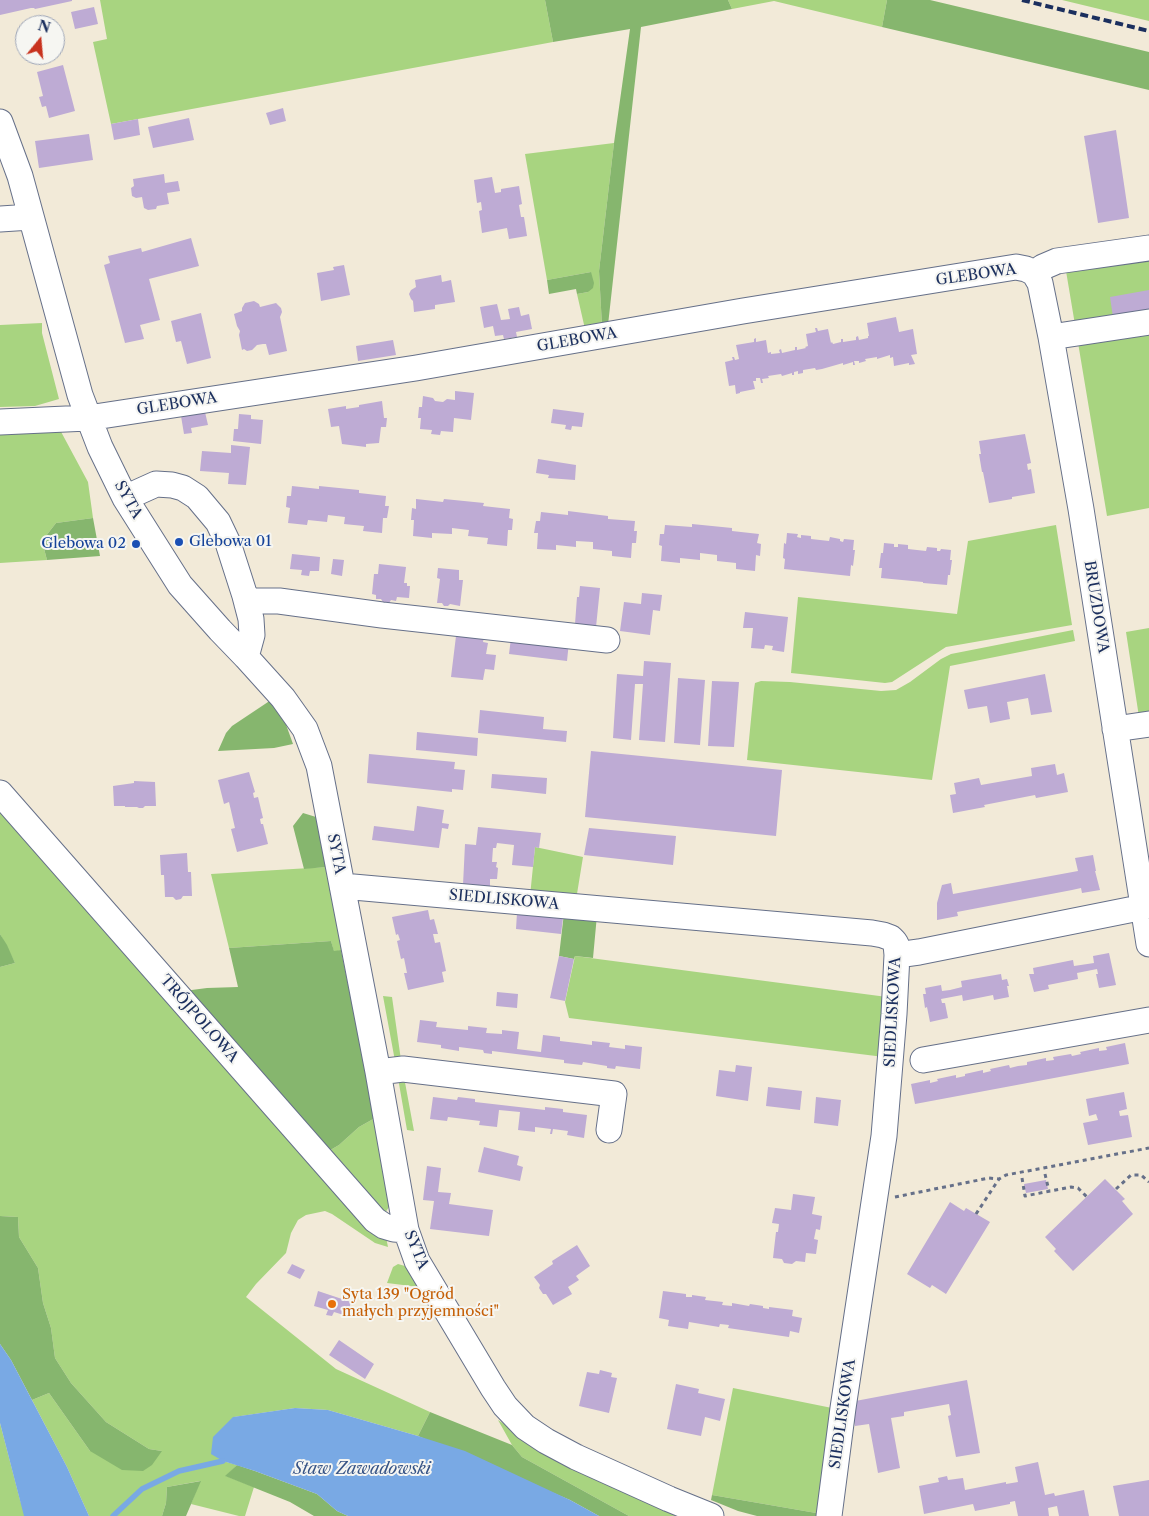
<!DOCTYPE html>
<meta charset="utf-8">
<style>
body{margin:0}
#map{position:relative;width:1149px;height:1516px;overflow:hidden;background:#f2ead8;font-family:"Libre Caslon Text",serif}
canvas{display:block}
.north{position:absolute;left:15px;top:15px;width:50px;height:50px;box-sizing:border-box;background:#f6f6f2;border:1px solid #9ea6b7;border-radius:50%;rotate:17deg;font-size:14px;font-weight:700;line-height:20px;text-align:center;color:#1b2f5e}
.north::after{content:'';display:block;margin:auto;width:18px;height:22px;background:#c8321e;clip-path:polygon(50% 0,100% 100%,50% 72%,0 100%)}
</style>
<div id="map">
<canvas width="1149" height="1516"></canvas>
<div class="north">N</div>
</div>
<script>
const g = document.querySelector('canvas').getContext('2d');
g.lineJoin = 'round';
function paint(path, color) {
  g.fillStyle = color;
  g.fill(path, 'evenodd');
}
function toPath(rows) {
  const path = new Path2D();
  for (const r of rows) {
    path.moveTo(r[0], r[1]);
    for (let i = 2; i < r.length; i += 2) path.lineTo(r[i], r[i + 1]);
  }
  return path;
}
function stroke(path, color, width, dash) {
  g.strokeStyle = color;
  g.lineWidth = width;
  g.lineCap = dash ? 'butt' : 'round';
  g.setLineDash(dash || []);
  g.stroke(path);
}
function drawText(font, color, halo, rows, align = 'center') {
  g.font = font + ' "Libre Caslon Text",serif';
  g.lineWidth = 4;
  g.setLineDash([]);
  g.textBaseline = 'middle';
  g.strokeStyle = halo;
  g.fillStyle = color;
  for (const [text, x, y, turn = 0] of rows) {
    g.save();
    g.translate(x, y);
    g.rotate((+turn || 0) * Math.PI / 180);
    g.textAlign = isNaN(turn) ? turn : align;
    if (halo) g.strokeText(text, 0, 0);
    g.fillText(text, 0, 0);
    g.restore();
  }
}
paint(toPath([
 [100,0,545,0,553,42,111,124,93,42,107,39],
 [728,0,887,0,882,27,774,1,732,9],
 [1062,0,1149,0,1149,21],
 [614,143,599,271,602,326,585,329,577,294,588,292,591,272,547,280,525,154],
 [1149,258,1149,508,1107,516,1066,271],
 [42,323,42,333,59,399,35,406,0,407,0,325],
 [59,428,88,482,93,518,56,523,42,541,47,560,0,563,0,431],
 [1056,525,1072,625,946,647,892,682,885,683,791,673,798,597,957,614,968,541],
 [1149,628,1149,715,1139,717,1126,632],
 [1073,630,1075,641,950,666,932,780,747,760,754,689,755,683,761,681,790,682,881,691,896,690,910,682,941,659,951,654],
 [0,802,386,1237,388,1247,375,1243,332,1214,325,1211,306,1215,298,1220,291,1233,286,1253,256,1284,246,1297,336,1369,430,1412,418,1436,328,1410,295,1408,234,1417,223,1461,237,1465,226,1476,254,1487,245,1516,239,1516,191,1504,200,1481,167,1487,166,1503,162,1516,89,1516,67,1467,32,1400,49,1393,90,1451,162,1451,149,1449,106,1422,71,1383,55,1358,51,1328,43,1303,38,1268,19,1237,18,1217,0,1216,0,967,15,963,0,934],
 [535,847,583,857,576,900,530,896],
 [326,867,345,949,334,952,331,941,229,948,211,874],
 [575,956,887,997,884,1057,569,1018,565,1002],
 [383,996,392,997,401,1060,395,1061],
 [404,1077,414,1131,407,1130,398,1078],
 [375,1118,389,1207,385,1213,327,1152,339,1145,359,1127],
 [398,1264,405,1266,411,1271,419,1287,387,1283,393,1267],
 [733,1388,837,1409,822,1514,712,1495],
 [498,1420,516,1432,683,1516,629,1516,522,1457,512,1445],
 [0,1423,20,1500,26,1516,0,1516]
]), '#a8d480');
paint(toPath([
 [545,0,728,0,732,9,641,27,608,325,602,326,599,271,614,143,630,29,553,42],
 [887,0,930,0,1149,52,1149,90,882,27],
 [591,272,594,283,593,288,588,292,577,294,576,289,549,294,547,280],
 [93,518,100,556,47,560,42,541,56,523],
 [271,700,284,719,293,744,274,748,218,751,226,733,232,726],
 [303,813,316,817,326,867,304,869,293,826],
 [564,913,597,915,593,958,575,956,574,959,559,956],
 [0,934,7,945,15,963,0,967],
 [331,941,334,951,341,950,375,1118,359,1127,339,1145,327,1152,184,991,207,988,238,987,229,948],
 [0,1216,18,1217,19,1237,38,1268,43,1303,51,1328,55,1358,71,1383,106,1422,149,1449,162,1451,152,1465,143,1471,122,1470,90,1451,49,1393,32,1400,11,1360,0,1344],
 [430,1412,512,1445,522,1457,629,1516,599,1516,570,1500,418,1436],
 [237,1465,255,1471,317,1494,337,1511,348,1516,314,1516,290,1502,225,1476],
 [201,1481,186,1516,162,1516,166,1503,167,1487],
 [712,1495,822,1514,821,1516,757,1516,738,1511,711,1500]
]), '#86b66e');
paint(toPath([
 [0,1344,11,1360,67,1467,89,1516,24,1516,0,1423],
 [295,1408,328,1410,418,1436,465,1451,570,1500,599,1516,348,1516,337,1511,317,1494,255,1471,223,1461,211,1454,213,1437,233,1417]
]), '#79a9e4');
stroke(toPath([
 [113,1516,142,1489,179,1471,223,1461]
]), '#79a9e4', 5.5);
paint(toPath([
 [0,0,72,0,72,1,35,9,34,8,31,8,0,15],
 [94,7,98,24,75,29,71,12],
 [63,65,75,111,49,118,46,106,42,107,39,97,43,96,37,72],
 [283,108,286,121,270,125,266,113],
 [189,118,194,140,153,148,148,127],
 [138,119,140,135,114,140,111,124],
 [1116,130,1129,218,1098,223,1084,136],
 [89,134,93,160,39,168,35,141],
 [164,174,165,183,178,181,180,191,167,193,169,204,157,206,156,209,148,210,144,208,142,197,136,198,132,196,131,188,134,186,133,179],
 [492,177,495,193,501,192,501,189,519,186,522,204,519,205,521,217,524,217,527,236,509,239,507,228,482,233,479,211,482,210,481,202,477,203,474,180],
 [191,238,199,266,149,279,160,320,140,325,144,339,125,343,104,265,110,263,108,256,141,248,142,252],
 [344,265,350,295,321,301,317,273,334,270,333,267],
 [441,275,442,282,451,280,455,302,435,305,435,309,414,312,413,301,411,299,409,294,411,290,416,287,415,280],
 [1149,290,1149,318,1114,324,1110,297],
 [254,301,259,304,260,307,276,303,281,308,282,312,280,317,287,351,269,355,266,344,263,344,257,345,252,350,247,351,244,349,242,350,239,335,240,331,237,326,234,314,242,311,242,308,245,303],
 [497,304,501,320,510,319,508,309,519,307,521,316,529,314,532,329,516,332,517,337,504,339,503,335,495,336,493,326,484,328,480,307],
 [201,313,211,358,187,364,181,341,176,342,171,321],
 [896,317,899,332,913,329,917,354,911,355,915,364,909,365,909,363,894,366,893,357,890,358,890,355,877,359,877,357,865,359,866,361,859,363,859,361,854,361,855,365,853,365,853,362,843,365,843,363,822,369,816,370,815,368,803,370,803,373,798,374,798,371,794,372,794,375,792,375,792,373,782,376,781,374,768,376,769,378,762,379,763,383,761,383,760,378,756,378,756,381,753,381,755,389,740,392,740,393,736,394,735,385,729,386,725,362,733,360,732,357,734,357,735,360,739,359,736,345,754,342,754,339,756,338,756,342,766,340,768,353,771,352,771,354,780,353,779,350,781,349,782,353,795,350,795,347,797,347,797,350,806,348,805,347,808,346,806,334,816,332,815,328,817,328,818,331,828,329,831,343,832,342,833,344,841,342,841,339,843,339,843,342,856,340,856,337,858,336,859,340,868,338,868,336,869,336,867,323],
 [393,340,396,355,358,361,356,346],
 [455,391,474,393,471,420,454,418,453,432,441,431,440,435,431,434,432,430,420,429,421,418,418,418,419,407,422,407,423,396,433,398,435,401,443,402,447,399,455,400],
 [382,401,384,418,387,418,386,427,381,427,379,443,366,444,366,447,342,444,339,426,331,427,328,409,346,406,346,409,359,407,359,405],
 [553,409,584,413,582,427,572,426,571,430,565,429,566,425,551,423],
 [205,412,208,425,191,428,192,433,184,434,181,416],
 [239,414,251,415,251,419,263,420,261,444,233,441,234,429,238,429],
 [1025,434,1031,463,1027,464,1028,470,1031,469,1035,493,1012,497,1012,499,989,503,983,472,982,472,979,454,981,454,979,441],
 [231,445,250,447,246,485,228,484,229,473,200,471,202,451,231,453],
 [538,459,576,465,575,480,548,478,549,475,536,473],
 [292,486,319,489,319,486,359,490,359,493,386,496,385,506,389,506,387,518,383,518,382,533,363,531,364,526,344,524,345,517,328,515,327,522,308,520,307,525,288,523,290,508,286,507,287,496,291,496],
 [416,499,443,502,444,499,484,503,483,506,510,509,509,518,513,519,512,530,508,530,507,546,487,544,488,538,468,536,469,530,452,528,452,534,432,533,432,538,413,536,414,520,411,520,412,508,416,509],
 [568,511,608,516,608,519,635,521,634,531,637,531,636,543,632,543,631,558,612,556,612,551,593,549,593,542,576,541,576,547,556,545,556,550,537,549,538,533,534,533,536,521,540,521,541,512,568,515],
 [692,524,732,528,732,531,759,534,757,543,761,544,760,556,756,555,755,571,736,569,736,563,717,561,717,555,700,553,700,560,680,558,680,563,661,561,662,546,659,545,660,534,664,534,665,525,692,527],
 [787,533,798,534,797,537,801,538,801,535,811,536,811,539,829,541,830,537,840,539,840,541,843,542,844,539,854,540,853,550,855,550,853,566,851,565,850,576,784,569,785,559,783,558,784,543,786,544],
 [884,543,894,544,894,547,898,547,898,544,908,545,908,549,926,551,927,547,937,548,937,551,940,551,941,549,951,550,950,560,952,560,950,575,948,575,947,585,923,583,923,582,881,578,882,568,879,568,881,553,883,553],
 [292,554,320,557,319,571,310,571,309,576,301,575,302,570,290,569],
 [333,559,344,560,342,576,331,574],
 [379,564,406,567,404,583,407,583,407,586,410,586,409,598,397,597,396,601,391,600,389,603,383,602,381,599,376,599,376,595,372,594,374,574,378,574],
 [438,568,459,570,459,580,463,580,460,606,450,604,448,606,444,606,442,603,437,603,440,579,437,578],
 [580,586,600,588,596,627,575,624,577,597,579,597],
 [642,593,662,595,660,611,653,610,650,635,620,631,624,602,641,604],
 [745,612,788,617,784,652,772,650,773,646,765,645,764,649,751,648,753,628,743,628],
 [457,628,485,632,483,642,488,643,486,654,496,655,494,670,485,669,483,680,451,677],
 [511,638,569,642,567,661,509,654],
 [644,661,671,663,665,742,639,740,643,684,635,684,631,740,613,738,617,674,643,676],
 [1045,674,1052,712,1031,715,1028,698,1007,702,1010,719,990,723,987,706,968,709,964,690],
 [678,678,705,680,700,745,674,743],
 [712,681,739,682,734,747,708,746],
 [480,710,544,717,543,729,567,731,566,742,478,733],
 [417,732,478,738,477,756,416,750],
 [591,751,782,770,776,836,585,817],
 [369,754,455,762,454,769,465,770,463,790,452,789,452,792,367,783],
 [1055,764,1057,775,1064,773,1068,792,1036,798,1035,795,984,805,985,807,953,813,950,795,956,794,954,783,979,778,981,785,1032,776,1031,768],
 [249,772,255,792,253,793,254,798,258,797,263,818,260,819,261,824,263,824,268,844,237,852,231,829,235,828,229,802,224,804,218,780],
 [492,774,547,778,546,794,491,788],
 [134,781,155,782,156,806,145,806,143,808,139,808,137,807,125,807,125,806,114,806,113,786,134,783],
 [417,806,444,810,442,823,449,824,448,829,442,828,439,848,372,840,374,826,414,831],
 [478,827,541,833,539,848,535,847,533,867,512,865,514,845,497,843,496,848,493,848,492,862,497,862,496,867,498,868,497,879,490,879,490,888,463,885,465,844,476,845],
 [589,828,676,836,673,865,584,855],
 [187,853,188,872,191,872,192,896,183,896,181,899,176,900,173,897,165,897,164,875,161,875,160,855],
 [1093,855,1096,871,1095,871,1100,890,1082,893,1081,888,1072,890,957,912,958,916,937,920,937,903,942,885,951,883,953,894,1078,871,1075,858],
 [428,910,430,920,434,919,438,934,433,934,435,943,440,942,446,971,442,972,444,982,408,990,404,973,407,973,404,958,401,959,397,941,400,940,398,934,396,935,392,917],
 [517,913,563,918,561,934,516,929],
 [1109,953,1116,985,1099,988,1096,974,1098,974,1097,969,1077,973,1078,979,1048,985,1049,989,1034,992,1029,974,1034,974,1033,968,1073,960,1074,966,1094,963,1093,956],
 [559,956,574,959,565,1001,550,998],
 [1001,974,1002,980,1007,979,1009,986,1007,986,1009,997,994,1000,993,995,963,1001,962,995,941,999,942,1003,945,1003,948,1018,930,1022,927,1007,925,1008,923,994,926,994,925,988,941,985,942,991,950,990,962,987,961,981],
 [497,992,518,994,517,1008,496,1006],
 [420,1020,437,1022,436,1027,468,1030,468,1026,487,1028,486,1033,502,1034,502,1030,519,1032,517,1049,541,1052,543,1035,560,1037,560,1041,577,1043,592,1045,592,1041,610,1043,609,1047,625,1049,625,1045,642,1047,640,1069,616,1066,615,1069,607,1068,607,1066,583,1062,582,1065,564,1063,564,1060,492,1051,492,1054,484,1053,483,1050,459,1047,459,1051,441,1048,441,1045,417,1042],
 [1125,1043,1129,1064,915,1104,911,1084,930,1080,930,1083,938,1081,937,1079,956,1075,956,1078,965,1076,965,1074,983,1070,983,1073,991,1071,990,1069,1009,1065,1010,1068,1018,1066,1027,1065,1027,1062,1046,1058,1046,1061,1054,1060,1053,1057,1071,1054,1072,1056,1081,1054,1080,1052,1099,1048,1099,1051,1107,1050,1106,1047],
 [736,1065,752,1067,748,1101,716,1096,719,1070,735,1072],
 [768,1087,802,1091,800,1110,766,1106],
 [1124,1092,1127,1109,1119,1111,1120,1116,1128,1115,1132,1137,1088,1145,1083,1123,1098,1120,1096,1114,1089,1116,1086,1099],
 [433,1097,457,1100,458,1097,475,1099,475,1102,545,1110,545,1107,563,1109,563,1112,587,1115,584,1138,567,1135,568,1131,553,1129,552,1134,550,1134,551,1129,535,1127,535,1132,518,1130,520,1112,499,1110,497,1127,479,1125,480,1121,448,1117,447,1121,430,1119],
 [816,1097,841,1100,838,1126,814,1123],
 [484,1147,519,1156,517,1165,523,1167,520,1181,478,1172],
 [427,1166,441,1168,438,1192,451,1193,449,1204,493,1210,489,1236,430,1229,434,1201,423,1200],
 [1105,1179,1125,1199,1122,1201,1133,1214,1073,1271,1054,1251,1056,1249,1045,1237],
 [1046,1180,1048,1189,1026,1193,1024,1184],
 [793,1194,815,1197,812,1214,822,1216,820,1230,816,1229,814,1239,818,1240,816,1254,806,1253,805,1262,796,1261,792,1264,784,1263,782,1259,773,1258,776,1232,778,1232,779,1224,772,1223,775,1208,791,1210],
 [950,1202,964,1211,966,1208,990,1222,946,1294,932,1285,930,1288,907,1274],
 [577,1245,590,1266,576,1276,579,1280,568,1287,572,1294,553,1305,546,1294,543,1294,539,1288,540,1285,534,1277,553,1264,552,1261],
 [292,1264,305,1270,300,1279,287,1273],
 [318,1291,351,1302,347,1316,334,1312,332,1316,326,1315,328,1310,314,1306],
 [663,1291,686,1294,686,1297,692,1297,692,1295,706,1297,705,1300,723,1302,722,1305,732,1306,732,1303,749,1306,750,1304,763,1306,763,1308,769,1309,769,1307,793,1310,792,1316,802,1318,799,1333,790,1331,789,1337,728,1328,729,1325,720,1324,719,1327,689,1322,688,1329,668,1326,669,1320,659,1318],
 [339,1340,374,1364,365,1379,329,1355],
 [600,1370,612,1373,611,1377,617,1378,609,1413,579,1406,587,1372,599,1374],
 [967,1380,980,1453,956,1457,948,1416,951,1415,949,1404,904,1412,904,1416,891,1418,900,1468,878,1473,869,1424,855,1426,850,1402],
 [676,1384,699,1389,698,1393,725,1399,720,1421,705,1417,701,1436,667,1429],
 [1038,1462,1045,1495,1054,1493,1055,1496,1084,1490,1089,1516,1059,1516,1057,1506,1048,1508,1049,1516,1018,1516,1015,1501,1010,1502,1010,1504,975,1511,973,1504,924,1514,919,1486,939,1482,938,1478,947,1476,948,1480,963,1478,965,1490,1006,1482,1006,1484,1018,1482,1015,1467],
 [1149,1480,1149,1516,1119,1516,1113,1486]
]), '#beabd4');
const minor = toPath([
 [0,122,20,176,80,395,100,447,125,498,180,585,220,630,246,657,283,698,305,729,319,766,378,1072,406,1230,417,1261,493,1388,505,1406,525,1427,546,1441,576,1457,669,1499,711,1516],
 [0,219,31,217],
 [1034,273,1043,267,1057,261,1149,248],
 [1051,337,1149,322],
 [0,422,88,418,416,368,743,311,1016,267,1026,269,1034,273,1040,283,1051,337,1081,509,1149,944],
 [125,498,156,484,172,485,183,488,197,497,218,522,228,543,245,596,251,619,252,635,246,657],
 [247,604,256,601,279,601,382,615,607,640],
 [1115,729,1149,724],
 [0,793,375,1220,384,1226,394,1229,406,1230],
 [342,886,872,933,883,935,891,938,894,941,896,944,897,955,894,1014,884,1136,843,1408,829,1516],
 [897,955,919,952,1149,906],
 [923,1060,1149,1020],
 [378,1072,403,1069,614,1094,609,1130]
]);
stroke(minor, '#667089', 27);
stroke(toPath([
 [1045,1174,1049,1191],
 [1022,1178,1025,1196,1071,1187,1078,1188,1087,1197],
 [1116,1189,1131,1175,1141,1175,1149,1182],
 [895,1197,989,1178,999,1179],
 [976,1214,995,1185,999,1179,1006,1175,1149,1148]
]), '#667089', 3, [4, 4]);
stroke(minor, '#fff', 25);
stroke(toPath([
 [1022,0,1149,31]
]), '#1b2f5e', 4, [8, 4]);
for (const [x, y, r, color] of [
 [179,542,5,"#1a4fb4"],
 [136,544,5,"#1a4fb4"],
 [332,1304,5,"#e8710a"]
]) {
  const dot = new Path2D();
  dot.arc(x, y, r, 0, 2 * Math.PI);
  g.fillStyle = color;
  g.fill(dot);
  stroke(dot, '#f6f6f2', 2);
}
drawText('15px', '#1b2f5e', '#f6f6f2', [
 ["GLEBOWA",976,275,-8],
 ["GLEBOWA",577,340,-10],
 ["GLEBOWA",177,404,-9],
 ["SYTA",128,500,61],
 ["BRUZDOWA",1096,607,81],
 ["SYTA",336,854,79],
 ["SIEDLISKOWA",504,900,5],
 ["SIEDLISKOWA",893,1012,-87],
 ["TRÓJPOLOWA",199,1019,49],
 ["SYTA",416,1250,68],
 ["SIEDLISKOWA",843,1414,-82]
]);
drawText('15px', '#164399', '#f6f6f2', [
 ["Glebowa 01",189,542],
 ["Glebowa 02",126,544,"right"]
], 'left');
drawText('15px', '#c56008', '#f6f6f2', [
 ["Syta 139 \"Ogród",342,1295],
 ["małych przyjemności\"",342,1312]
], 'left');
drawText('italic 16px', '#375486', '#f6f6f2', [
 ["Staw Zawadowski",362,1469]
]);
</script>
